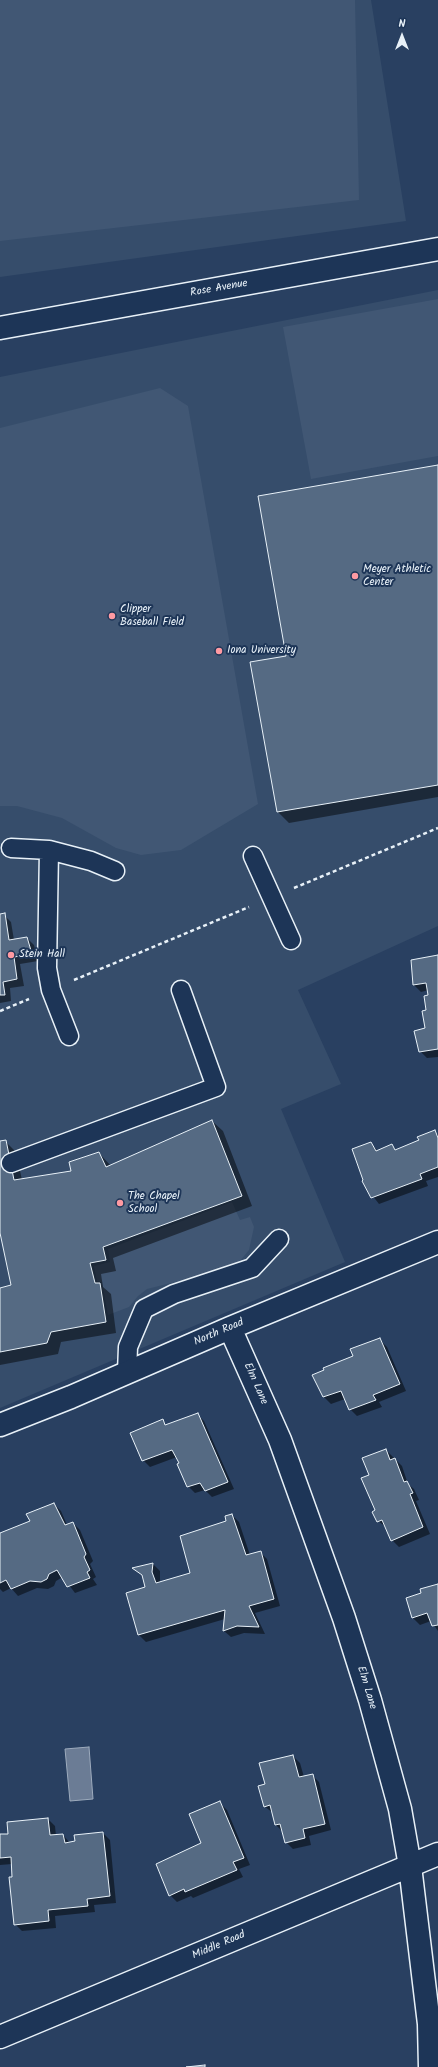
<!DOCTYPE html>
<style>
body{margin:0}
#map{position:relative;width:438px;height:2067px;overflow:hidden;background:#294061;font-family:Kalam,sans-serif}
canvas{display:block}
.north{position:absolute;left:382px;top:16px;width:40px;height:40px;-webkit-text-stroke:3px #1d3557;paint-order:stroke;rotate:0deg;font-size:11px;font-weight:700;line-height:16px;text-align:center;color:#e8f1f8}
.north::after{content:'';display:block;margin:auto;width:14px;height:18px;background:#e8f1f8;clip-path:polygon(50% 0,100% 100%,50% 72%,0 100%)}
</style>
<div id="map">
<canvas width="438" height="2067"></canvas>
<div class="north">N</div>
</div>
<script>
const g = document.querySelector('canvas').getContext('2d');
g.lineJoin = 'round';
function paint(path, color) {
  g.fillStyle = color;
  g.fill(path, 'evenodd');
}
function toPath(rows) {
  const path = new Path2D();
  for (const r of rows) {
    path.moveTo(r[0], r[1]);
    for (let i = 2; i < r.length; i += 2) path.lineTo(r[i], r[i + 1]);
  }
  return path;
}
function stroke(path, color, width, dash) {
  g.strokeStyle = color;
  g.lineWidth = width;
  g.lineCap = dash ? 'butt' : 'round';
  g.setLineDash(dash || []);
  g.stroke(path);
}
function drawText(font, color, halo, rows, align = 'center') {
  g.font = font + ' Kalam,sans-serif';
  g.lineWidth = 4;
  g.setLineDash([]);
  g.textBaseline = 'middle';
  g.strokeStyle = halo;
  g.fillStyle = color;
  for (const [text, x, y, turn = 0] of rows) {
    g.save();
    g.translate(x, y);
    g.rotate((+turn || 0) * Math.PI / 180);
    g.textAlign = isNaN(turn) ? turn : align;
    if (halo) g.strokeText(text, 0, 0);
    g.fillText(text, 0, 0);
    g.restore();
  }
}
paint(toPath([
 [0,0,371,0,406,221,0,277],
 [438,290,438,926,298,990,341,1084,281,1109,345,1262,0,1408,0,377]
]), '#364d6b');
paint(toPath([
 [0,0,355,0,359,200,0,241],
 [438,299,438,456,311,479,283,327],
 [160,388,188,406,258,804,181,850,141,855,116,848,62,818,17,806,0,806,0,428],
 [232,1202,240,1220,250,1217,254,1227,249,1250,239,1262,219,1271,147,1289,138,1296,129,1307,108,1315,102,1282,97,1281,94,1266,110,1262,108,1249]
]), '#415774');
const water = toPath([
 [89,1747,93,1799,70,1801,65,1749,89,1747]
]);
paint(water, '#6b7c95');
stroke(water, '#9dabbd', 1);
paint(toPath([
 [438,466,438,797,289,823,278,812],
 [0,915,4,915,11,922,14,940,27,938,34,945,38,961,20,964,24,986,10,988,11,1001,0,1003],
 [438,957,438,1057,427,1058,420,1051,426,1028,429,990,421,992,414,985],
 [212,1121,223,1131,252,1206,113,1258,116,1271,101,1274,103,1287,111,1294,116,1333,61,1342,58,1354,0,1365,0,1289,12,1286,0,1229,0,1142,5,1141,16,1152,22,1180,72,1172,99,1153,111,1166],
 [434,1131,438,1135,438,1177,426,1181,428,1186,379,1204,365,1186,353,1150,370,1143,378,1151,391,1145,397,1151,421,1141],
 [380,1340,387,1347,406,1391,379,1402,382,1407,357,1416,350,1409,345,1399,331,1404,324,1397,355,1356],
 [197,1414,204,1421,234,1489,212,1497,205,1490,195,1493,188,1486,177,1457,150,1467,143,1460,162,1421,167,1426],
 [386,1450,402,1466,408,1484,414,1489,419,1500,416,1501,430,1534,399,1547,392,1540,386,1527,378,1521,370,1476],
 [54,1504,61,1511,67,1525,73,1523,80,1530,93,1561,90,1564,96,1577,93,1579,97,1585,75,1593,63,1577,56,1581,54,1586,48,1589,37,1588,18,1596,11,1588,3,1592,0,1589,0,1535,31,1521],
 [232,1515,239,1522,250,1555,260,1552,267,1559,280,1606,255,1613,265,1634,244,1633,231,1637,224,1631,225,1619,146,1642,139,1635,128,1594,147,1588,144,1577,134,1568,153,1564,160,1571,160,1583,191,1574],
 [438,1585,438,1631,431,1621,420,1625,413,1618,422,1594],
 [293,1756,300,1763,304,1777,312,1775,319,1782,331,1830,309,1836,311,1845,293,1849,286,1842,283,1832,276,1825,273,1813,264,1806,266,1785],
 [220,1803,227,1810,250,1865,239,1869,243,1877,193,1898,191,1896,177,1902,170,1895,202,1843],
 [48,1819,55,1826,56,1836,63,1835,70,1843,103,1833,110,1840,116,1903,94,1905,95,1912,55,1916,56,1928,22,1931,15,1924,12,1864,0,1865,0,1835,9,1834]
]), '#0007');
const building = toPath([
 [438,465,438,785,277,812,250,662,286,656,258,496,438,465],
 [5,913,9,940,27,937,32,954,14,957,17,979,3,982,5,995,0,995,0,914,5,913],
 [438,955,438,1049,419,1052,414,1031,425,1028,422,1011,426,1010,424,996,428,995,426,983,413,985,411,960,438,955],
 [212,1120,242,1196,103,1247,106,1260,90,1263,95,1283,100,1283,106,1322,51,1332,47,1343,0,1352,0,1288,11,1285,0,1233,0,1141,6,1140,14,1180,71,1171,69,1162,99,1152,106,1167,212,1120],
 [435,1130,438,1138,438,1167,420,1174,422,1179,371,1198,362,1181,363,1180,352,1149,371,1142,376,1151,392,1144,395,1150,419,1140,417,1137,435,1130],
 [380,1338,400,1384,373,1395,376,1400,349,1410,341,1391,323,1397,312,1375,324,1370,323,1368,353,1356,350,1349,380,1338],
 [198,1413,228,1482,205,1491,200,1483,187,1487,177,1464,179,1463,172,1450,142,1461,130,1433,163,1419,165,1425,198,1413],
 [386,1449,390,1460,395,1458,404,1482,407,1481,413,1493,410,1494,423,1527,391,1541,382,1520,377,1522,372,1512,375,1510,361,1478,369,1475,362,1458,386,1449],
 [54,1503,65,1525,73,1522,86,1554,84,1557,90,1570,87,1572,90,1578,67,1587,57,1570,49,1574,47,1579,41,1582,30,1581,11,1589,6,1580,0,1583,0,1533,30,1521,26,1514,54,1503],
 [232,1514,246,1555,261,1551,274,1599,249,1606,259,1627,237,1626,223,1631,225,1610,138,1635,126,1593,145,1587,142,1575,132,1568,153,1563,152,1572,156,1583,190,1573,180,1536,226,1521,225,1516,232,1514],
 [438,1584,438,1625,432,1626,427,1613,412,1618,406,1598,421,1593,420,1589,438,1584],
 [293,1755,299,1777,313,1774,325,1824,303,1829,305,1838,285,1843,280,1824,275,1825,270,1805,264,1807,258,1786,265,1784,259,1763,293,1755],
 [220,1801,244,1858,233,1862,237,1870,185,1892,184,1889,169,1896,156,1864,201,1843,189,1814,220,1801],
 [48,1818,50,1835,63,1834,65,1843,75,1841,74,1835,103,1832,110,1896,87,1899,88,1906,48,1910,49,1921,14,1925,9,1877,12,1877,11,1857,0,1858,0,1834,8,1834,7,1822,48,1818],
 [205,2065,205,2067,186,2067,205,2065]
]);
paint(building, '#556a83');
stroke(building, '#e8f1f8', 1);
const service = toPath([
 [11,848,49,850,91,861,115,871],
 [49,850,47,968,51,990,69,1036],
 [253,856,291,940],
 [11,1163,216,1087,181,990],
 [127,1372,128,1347,144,1309,174,1294,252,1268,279,1239]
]);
const minor = toPath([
 [0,328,438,249],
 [230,1328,280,1440,344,1618,370,1700,400,1809,410,1866,429,2024,430,2067],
 [0,1425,71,1397,230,1328,438,1242],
 [0,2037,438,1854]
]);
stroke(service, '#e8f1f8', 21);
stroke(minor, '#e8f1f8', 25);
stroke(toPath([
 [294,888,438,828],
 [74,980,249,907],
 [0,1011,29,999]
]), '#e8f1f8', 2.5, [4, 3]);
stroke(service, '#1d3557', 18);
stroke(minor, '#1d3557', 22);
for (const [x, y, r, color] of [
 [355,576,4,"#ff9aa2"],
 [112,616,4,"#ff9aa2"],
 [219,651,4,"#ff9aa2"],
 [11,955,4,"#ff9aa2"],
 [120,1203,4,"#ff9aa2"]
]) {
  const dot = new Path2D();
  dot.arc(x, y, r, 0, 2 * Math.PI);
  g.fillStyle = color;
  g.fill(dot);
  stroke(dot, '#1d3557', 1.5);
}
drawText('11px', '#e8f1f8', '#1d3557', [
 ["Rose Avenue",219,289,-10],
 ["North Road",219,1333,-23],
 ["Elm Lane",255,1384,66],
 ["Elm Lane",366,1688,73],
 ["Middle Road",219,1946,-23]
]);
drawText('11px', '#e8f1f8', '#1d3557', [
 ["Meyer Athletic",363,570],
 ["Center",363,583],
 ["Clipper",120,610],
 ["Baseball Field",120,623],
 ["Iona University",227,651],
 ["Stein Hall",19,955],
 ["The Chapel",128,1197],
 ["School",128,1210]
], 'left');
</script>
